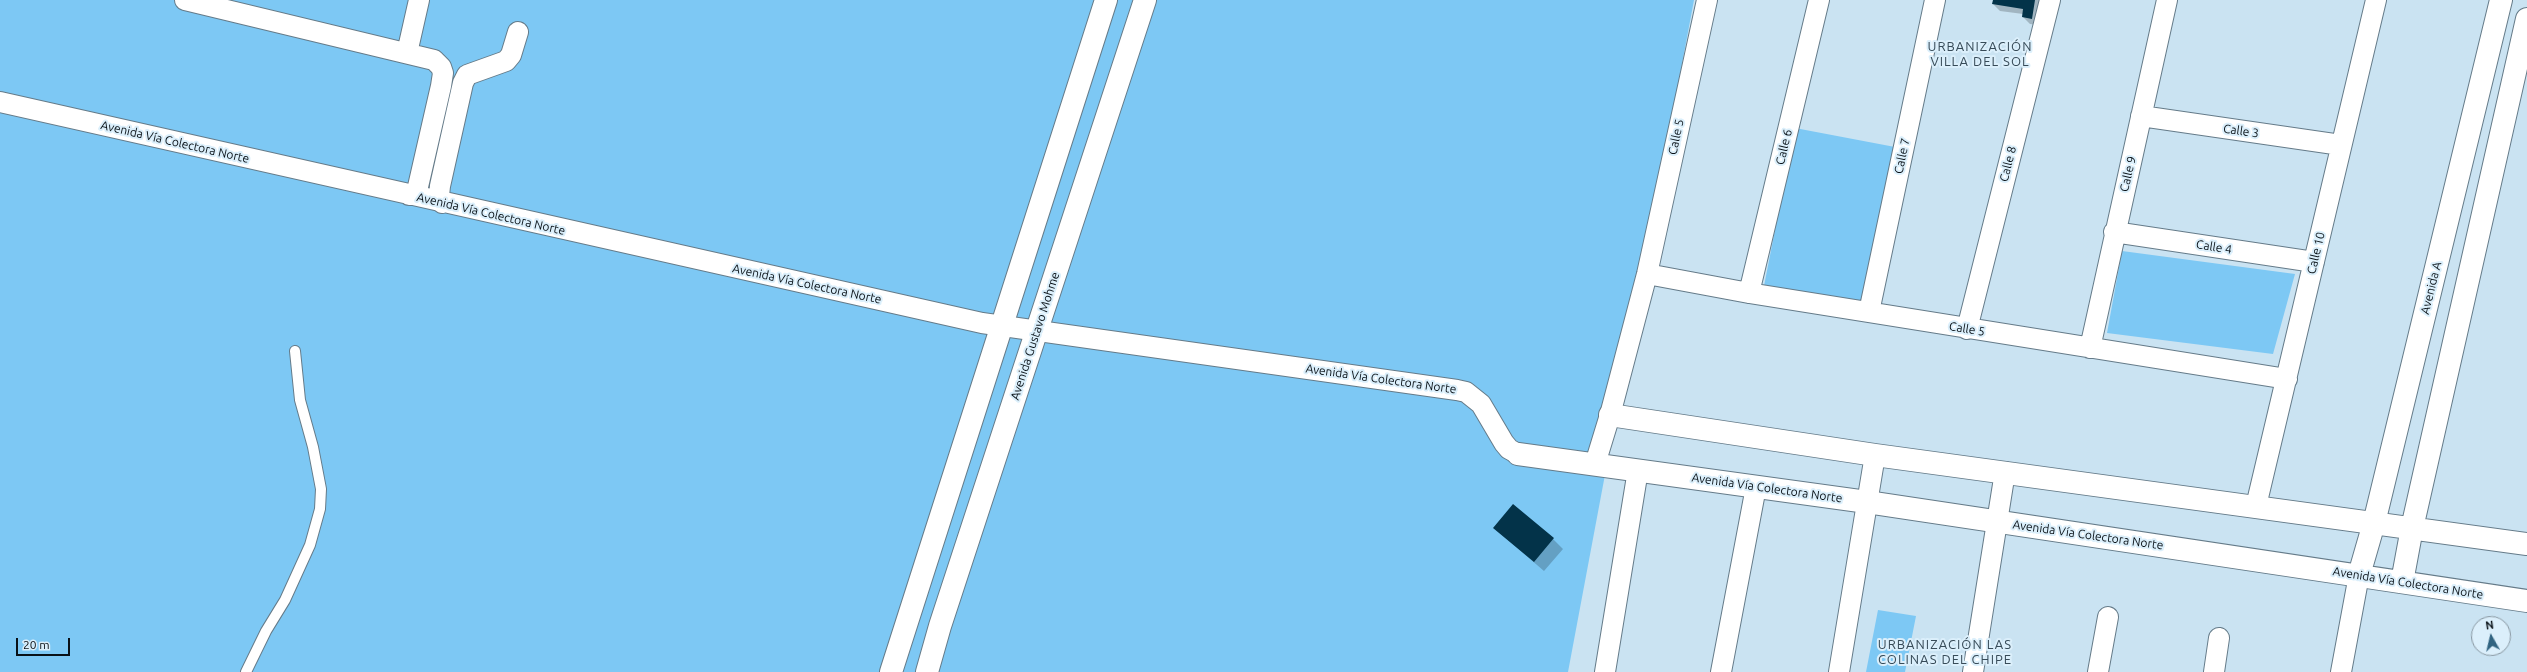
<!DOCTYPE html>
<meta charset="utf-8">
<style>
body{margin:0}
#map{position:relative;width:2527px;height:672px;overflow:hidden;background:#cae3f2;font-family:Ubuntu,sans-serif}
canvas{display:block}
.north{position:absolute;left:2471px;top:616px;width:40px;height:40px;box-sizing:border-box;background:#dbeffb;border:1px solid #8796a0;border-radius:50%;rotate:352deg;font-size:11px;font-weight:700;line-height:16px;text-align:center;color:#091117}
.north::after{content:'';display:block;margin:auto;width:14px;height:18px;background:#306380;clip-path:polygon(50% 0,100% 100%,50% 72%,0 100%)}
.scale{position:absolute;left:16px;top:638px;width:54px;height:18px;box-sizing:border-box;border:2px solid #091117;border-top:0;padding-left:5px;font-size:12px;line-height:14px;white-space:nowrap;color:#091117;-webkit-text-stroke:3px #dbeffb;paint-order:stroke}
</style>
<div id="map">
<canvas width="2527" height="672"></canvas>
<div class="north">N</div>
<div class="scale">20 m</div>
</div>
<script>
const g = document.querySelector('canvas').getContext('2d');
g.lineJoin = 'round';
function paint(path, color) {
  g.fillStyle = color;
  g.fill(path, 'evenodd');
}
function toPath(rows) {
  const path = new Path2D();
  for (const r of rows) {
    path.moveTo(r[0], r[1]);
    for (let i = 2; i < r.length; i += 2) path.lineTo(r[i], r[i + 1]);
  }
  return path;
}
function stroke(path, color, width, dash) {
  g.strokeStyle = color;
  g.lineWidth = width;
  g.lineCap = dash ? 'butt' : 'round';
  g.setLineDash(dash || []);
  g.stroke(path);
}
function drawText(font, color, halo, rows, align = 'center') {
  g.font = font + ' Ubuntu,sans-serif';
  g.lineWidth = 4;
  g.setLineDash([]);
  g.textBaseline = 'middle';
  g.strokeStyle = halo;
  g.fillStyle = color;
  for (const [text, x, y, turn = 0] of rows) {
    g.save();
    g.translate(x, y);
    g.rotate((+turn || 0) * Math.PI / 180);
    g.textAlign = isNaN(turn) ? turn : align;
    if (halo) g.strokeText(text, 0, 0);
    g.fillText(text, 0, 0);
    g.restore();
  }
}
paint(toPath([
 [0,0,1694,0,1568,672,0,672],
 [1795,128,1895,147,1865,305,1764,286],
 [2122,251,2295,274,2273,354,2107,333],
 [1878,610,1916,616,1905,672,1866,672]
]), '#7dc8f4');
paint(toPath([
 [1994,0,2042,0,2038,25,2030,24,2023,17,2023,14,2000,11,1993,4],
 [1494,528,1553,539,1563,549,1544,571]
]), '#0003');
paint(toPath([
 [1993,0,2035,0,2032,19,2022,17,2023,9,1992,4],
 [1513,504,1554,538,1534,562,1493,528]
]), '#033349');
const lane = toPath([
 [246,672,266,631,285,600,310,545,320,509,321,489,313,447,300,400,295,351]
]);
const street = toPath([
 [185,0,434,60,441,67,443,73,441,86,417,191,414,195,409,195],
 [407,53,419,0],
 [0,102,982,323,1457,390,1466,392,1481,404,1504,443,1509,449,1518,454],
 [2141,116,2341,145],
 [442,203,439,196,440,186,463,83,467,75,506,61,511,55,518,32],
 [2114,232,2314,262],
 [1647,274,1749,293,2287,379],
 [1749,293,1819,0],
 [1869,312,1935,0],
 [1967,329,2050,0],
 [2090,348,2167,0],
 [1595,464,1610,415,1647,274,1707,0],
 [2256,506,2376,0],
 [1605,672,1638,470],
 [1721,672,1756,487],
 [1839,672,1875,455],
 [1973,672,2005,472],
 [2098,672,2108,617],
 [2214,672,2219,638],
 [2341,672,2359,575]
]);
const secondary = toPath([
 [1610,415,1875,455,2527,544],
 [1518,454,1867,502,2527,601],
 [2359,575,2374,523,2501,0],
 [2402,582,2412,528,2527,19],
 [891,672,1106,0],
 [927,672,940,626,1145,0]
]);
stroke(lane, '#657b89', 12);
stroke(street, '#657b89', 22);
stroke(secondary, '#657b89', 24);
stroke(lane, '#fff', 10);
stroke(street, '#fff', 20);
stroke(secondary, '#fff', 22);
drawText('12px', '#091117', '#dbeffb', [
 ["Calle 3",2241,131,8],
 ["Calle 5",1676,137,-78],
 ["Avenida Vía Colectora Norte",175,142,13],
 ["Calle 6",1784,147,-77],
 ["Calle 7",1902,156,-78],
 ["Calle 8",2008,164,-76],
 ["Calle 9",2128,174,-77],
 ["Avenida Vía Colectora Norte",491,214,13],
 ["Calle 4",2214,247,9],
 ["Calle 10",2316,253,-77],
 ["Avenida Vía Colectora Norte",807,284,12],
 ["Avenida A",2431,288,-76],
 ["Calle 5",1967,329,9],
 ["Avenida Gustavo Mohme",1035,336,-72],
 ["Avenida Vía Colectora Norte",1381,379,8],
 ["Avenida Vía Colectora Norte",1767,488,8],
 ["Avenida Vía Colectora Norte",2088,535,8],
 ["Avenida Vía Colectora Norte",2408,583,9]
]);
g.letterSpacing = '1px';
drawText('13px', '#374b58', '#dbeffb', [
 ["URBANIZACIÓN",1980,47],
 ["VILLA DEL SOL",1980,62],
 ["URBANIZACIÓN LAS",1945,645],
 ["COLINAS DEL CHIPE",1945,660]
]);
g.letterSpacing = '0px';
</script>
